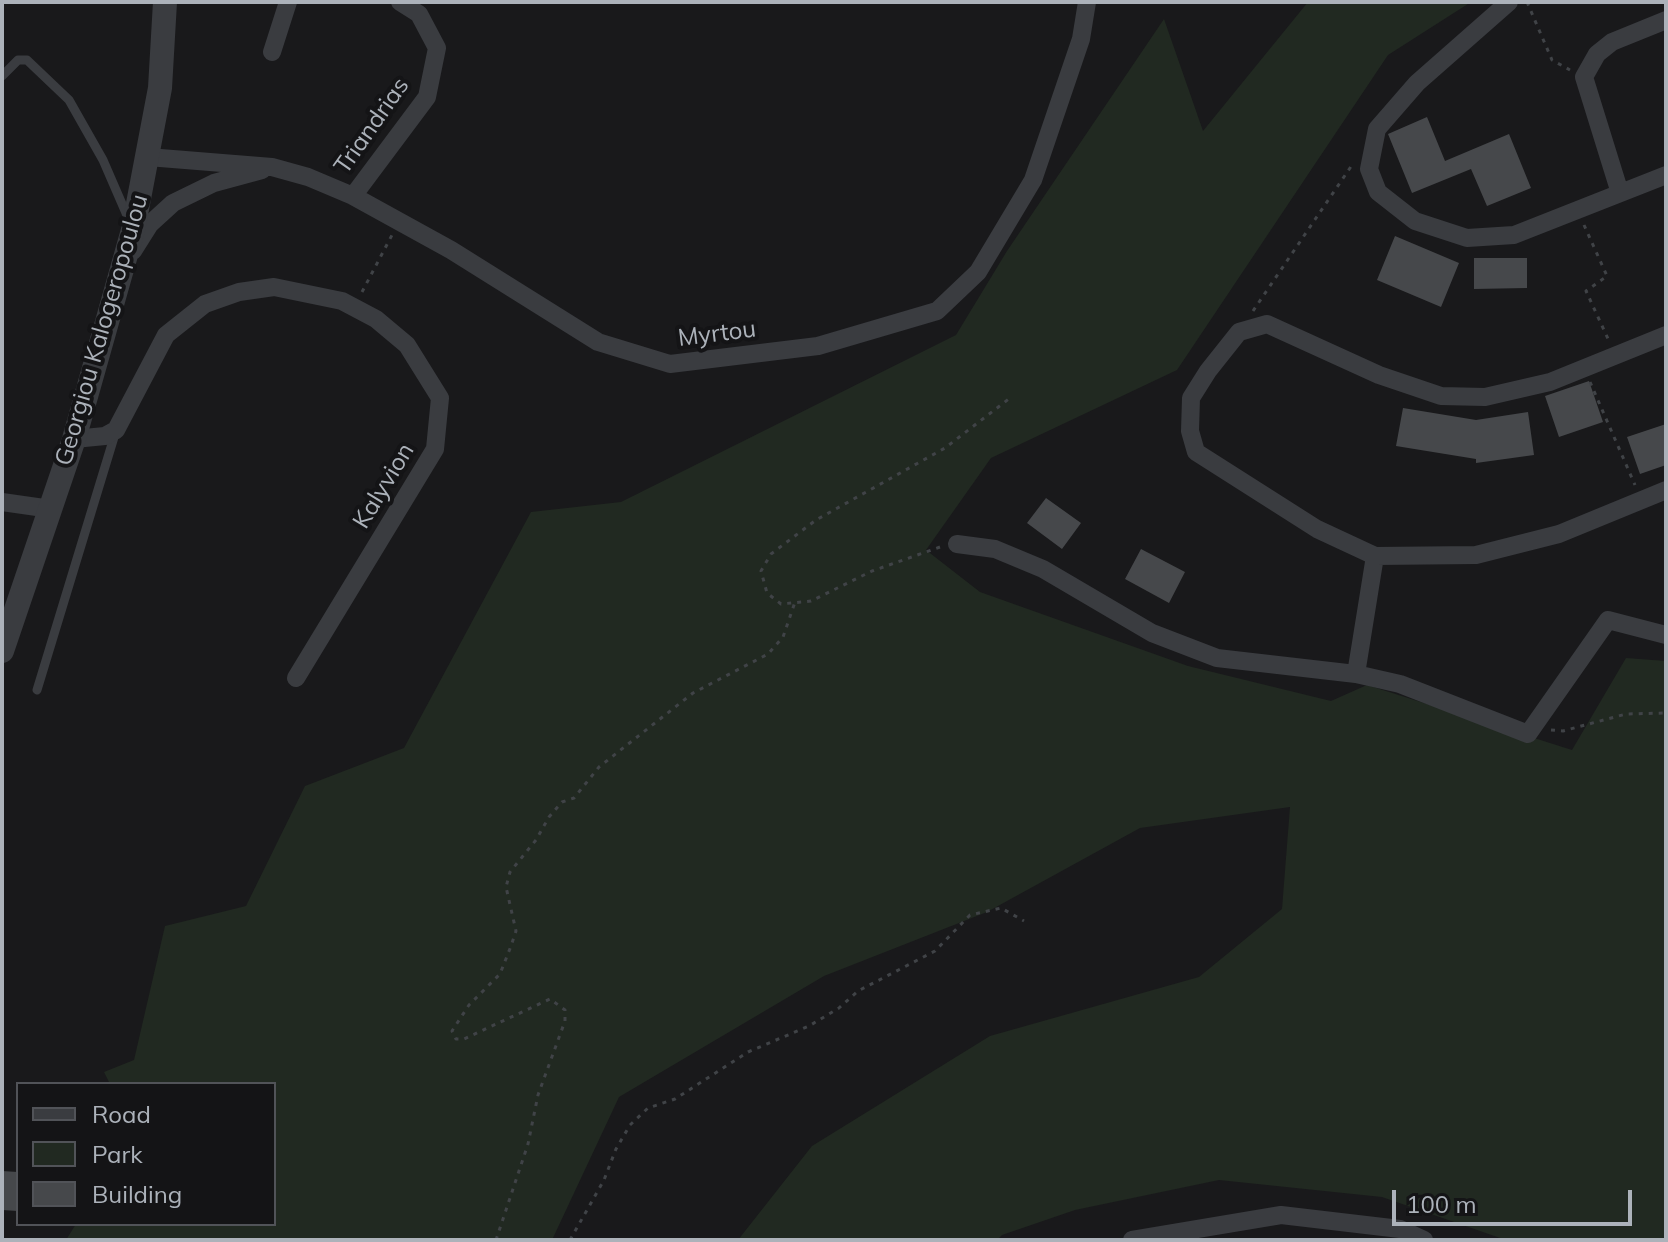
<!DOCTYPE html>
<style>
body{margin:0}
#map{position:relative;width:1668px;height:1242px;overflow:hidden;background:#19191b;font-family:Mulish,sans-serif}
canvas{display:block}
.frame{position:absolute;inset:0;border:4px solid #acb2ba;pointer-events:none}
.legend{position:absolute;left:16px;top:1082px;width:260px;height:144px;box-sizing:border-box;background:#141416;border:2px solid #515358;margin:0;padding:10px 14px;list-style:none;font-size:24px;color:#acb2ba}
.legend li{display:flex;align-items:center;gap:16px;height:40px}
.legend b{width:40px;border:2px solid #515358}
.scale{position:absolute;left:1392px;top:1190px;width:240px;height:36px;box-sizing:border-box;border:4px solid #acb2ba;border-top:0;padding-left:10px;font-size:24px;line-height:28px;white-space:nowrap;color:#acb2ba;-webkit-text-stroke:6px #141416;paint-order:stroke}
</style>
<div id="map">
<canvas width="1668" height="1242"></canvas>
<div class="frame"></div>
<ul class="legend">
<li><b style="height:10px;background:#3a3c40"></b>Road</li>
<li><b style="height:22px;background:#212921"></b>Park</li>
<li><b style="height:22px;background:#46484b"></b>Building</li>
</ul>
<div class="scale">100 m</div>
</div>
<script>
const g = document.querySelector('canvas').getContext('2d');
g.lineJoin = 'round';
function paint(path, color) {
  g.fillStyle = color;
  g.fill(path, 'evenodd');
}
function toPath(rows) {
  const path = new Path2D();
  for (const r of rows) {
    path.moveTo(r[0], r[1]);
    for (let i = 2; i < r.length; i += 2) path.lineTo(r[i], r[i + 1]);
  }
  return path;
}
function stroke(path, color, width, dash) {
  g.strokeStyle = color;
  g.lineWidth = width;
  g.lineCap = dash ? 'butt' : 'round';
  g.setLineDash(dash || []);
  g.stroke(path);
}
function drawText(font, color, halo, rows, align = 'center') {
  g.font = font + ' Mulish,sans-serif';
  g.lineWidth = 8;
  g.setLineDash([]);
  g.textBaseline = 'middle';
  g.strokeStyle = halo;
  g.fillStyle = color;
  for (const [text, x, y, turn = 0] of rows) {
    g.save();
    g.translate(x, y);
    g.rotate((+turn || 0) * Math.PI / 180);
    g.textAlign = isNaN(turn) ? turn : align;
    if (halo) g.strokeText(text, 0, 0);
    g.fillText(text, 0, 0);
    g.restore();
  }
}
paint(toPath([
 [1308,2,1471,2,1388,55,1177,370,991,458,926,550,980,592,1188,666,1331,701,1367,685,1572,750,1626,658,1666,661,1666,1240,1506,1240,1382,1197,1219,1180,1075,1210,1002,1235,997,1240,738,1240,812,1146,990,1036,1199,977,1282,909,1290,807,1140,828,987,912,824,976,619,1097,552,1240,66,1240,76,1224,274,1224,274,1084,110,1084,104,1072,134,1060,165,926,246,906,305,786,404,748,531,512,621,502,956,335,1007,251,1164,19,1203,131]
]), '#212921');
paint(toPath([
 [1427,117,1445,161,1509,134,1531,188,1487,206,1471,169,1412,193,1388,134],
 [1395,236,1459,263,1441,307,1377,280],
 [1474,258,1527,258,1527,288,1474,289],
 [1589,381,1603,422,1559,437,1545,396],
 [1403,408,1476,420,1528,412,1534,455,1476,463,1476,459,1396,446],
 [1666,424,1666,465,1640,474,1627,437],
 [1046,498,1081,523,1062,549,1027,523],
 [1141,549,1185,572,1169,603,1125,579],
 [2,1171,18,1172,18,1211,2,1210]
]), '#46484b');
stroke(toPath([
 [1527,2,1552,60,1570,70],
 [1584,225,1607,276,1586,291,1609,341],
 [362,292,392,235],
 [1253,311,1352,165],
 [1590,382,1635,485],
 [940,547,872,571,811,601,781,604,767,593,761,571,771,554,816,520,945,448,1010,398],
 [1551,730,1563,731,1626,714,1666,713],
 [496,1240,528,1144,538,1095,565,1021,565,1010,550,999,464,1039,456,1039,452,1031,469,1005,500,974,511,946,516,931,506,887,510,872,536,840,549,817,562,802,574,798,599,767,693,693,768,654,783,637,795,602],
 [570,1240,604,1180,616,1149,630,1125,648,1108,675,1099,748,1052,809,1026,839,1008,858,991,935,951,970,915,1001,908,1024,921]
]), '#404347', 3, [4, 6]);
stroke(toPath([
 [2,76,18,60,27,60,69,100,103,160,129,220],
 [37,690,115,434]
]), '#3a3c40', 9);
stroke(toPath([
 [1509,2,1417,83,1377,129,1369,169,1378,192,1415,221,1467,238,1514,235,1666,175],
 [272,52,288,2],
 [148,157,272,167,308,177,353,196,451,250,598,342,670,364,818,346,937,311,978,272,1033,180,1081,39,1087,2],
 [1620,193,1584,77,1597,54,1612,42,1666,20],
 [353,196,427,97,437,48,419,14,400,2],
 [133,251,150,224,173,203,214,183,262,170],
 [1666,335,1550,382,1485,397,1441,396,1379,375,1267,324,1239,332,1208,371,1191,398,1190,431,1196,452,1317,529,1375,556,1476,555,1559,534,1666,490],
 [74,439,105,436,116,430,166,335,205,304,239,292,274,287,342,301,376,319,407,345,440,398,435,449,296,678],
 [2,502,51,509],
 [957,544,995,549,1043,569,1152,633,1217,658,1356,674,1400,684,1528,734,1608,620,1666,635],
 [1356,674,1375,556],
 [1132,1240,1281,1215,1400,1229,1424,1240]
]), '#3a3c40', 18);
stroke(toPath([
 [2,651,74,439,133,230,160,88,165,2]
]), '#3a3c40', 24);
drawText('24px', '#acb2ba', '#141416', [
 ["Triandrias",372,126,-55],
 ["Georgiou Kalogeropoulou",102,330,-74],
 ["Myrtou",717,334,-7],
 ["Kalyvion",384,486,-59]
]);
</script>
